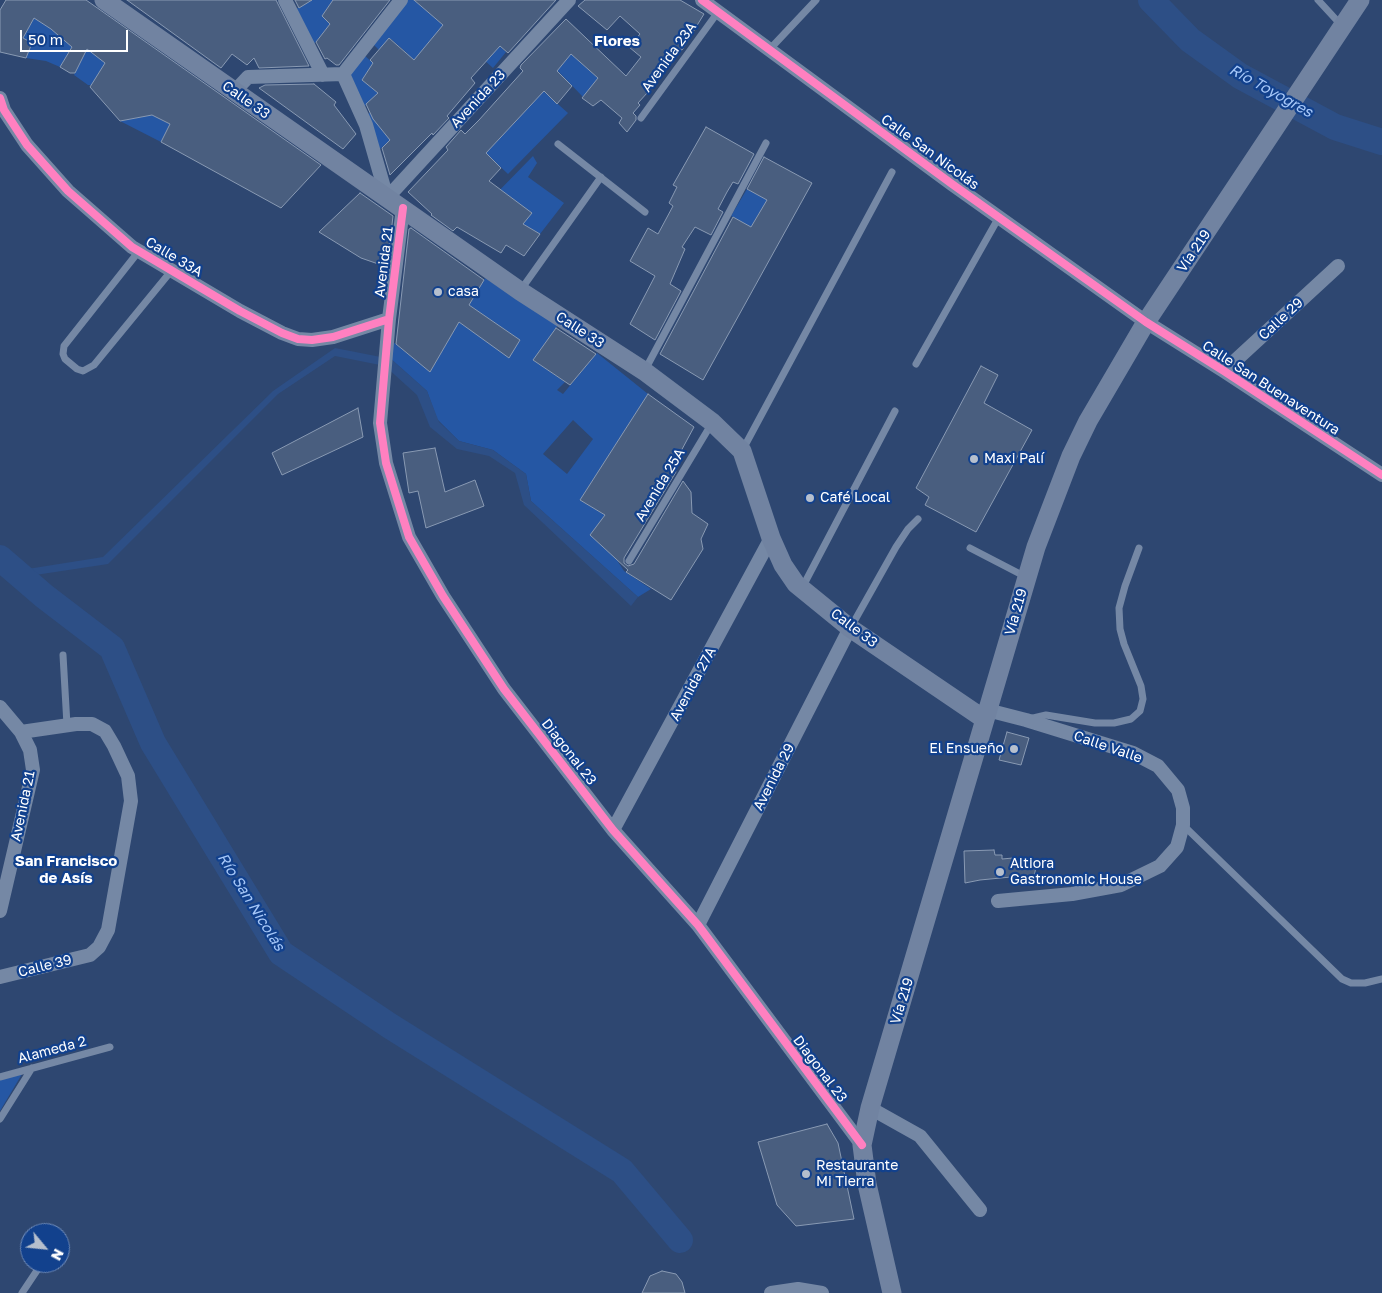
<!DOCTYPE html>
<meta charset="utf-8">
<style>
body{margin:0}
#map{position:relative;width:1382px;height:1293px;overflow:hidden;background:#2e4771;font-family:"Golos Text",sans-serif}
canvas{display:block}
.north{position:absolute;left:20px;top:1223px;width:50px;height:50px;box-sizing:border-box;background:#12418d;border:1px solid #718dbb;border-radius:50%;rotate:118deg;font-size:14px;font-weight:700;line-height:20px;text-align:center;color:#fff}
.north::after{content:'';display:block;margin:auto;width:18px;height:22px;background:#b6bfcd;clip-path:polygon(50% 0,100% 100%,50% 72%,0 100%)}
.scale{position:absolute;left:20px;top:30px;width:108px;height:22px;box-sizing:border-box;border:2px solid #fff;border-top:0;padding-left:6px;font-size:15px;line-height:18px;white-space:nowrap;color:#fff;-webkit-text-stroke:4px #12418d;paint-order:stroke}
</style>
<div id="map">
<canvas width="1382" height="1293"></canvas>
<div class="north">N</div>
<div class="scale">50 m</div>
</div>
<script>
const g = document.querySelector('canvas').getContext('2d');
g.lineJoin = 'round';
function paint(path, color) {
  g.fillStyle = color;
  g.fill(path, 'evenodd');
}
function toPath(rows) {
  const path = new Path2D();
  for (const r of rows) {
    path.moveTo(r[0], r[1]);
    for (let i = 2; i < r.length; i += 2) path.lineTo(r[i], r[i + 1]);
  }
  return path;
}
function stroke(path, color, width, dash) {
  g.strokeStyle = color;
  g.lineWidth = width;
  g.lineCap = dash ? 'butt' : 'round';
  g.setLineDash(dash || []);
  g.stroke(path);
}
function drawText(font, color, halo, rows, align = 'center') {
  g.font = font + ' "Golos Text",sans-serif';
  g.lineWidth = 4.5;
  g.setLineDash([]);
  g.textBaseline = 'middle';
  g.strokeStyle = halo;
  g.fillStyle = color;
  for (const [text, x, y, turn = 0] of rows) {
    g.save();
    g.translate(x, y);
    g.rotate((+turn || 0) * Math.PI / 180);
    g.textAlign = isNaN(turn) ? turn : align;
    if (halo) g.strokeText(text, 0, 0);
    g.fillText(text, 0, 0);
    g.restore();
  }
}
paint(toPath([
 [312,0,333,0,322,16,330,24,314,44,296,9],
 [408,0,414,0,451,32,430,41,416,58,425,65,388,83,408,54,391,39,381,52,373,44],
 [34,18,80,44,90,51,108,60,122,86,88,85,74,75,80,62,68,54,60,67,46,61,26,58,32,43,23,38],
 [486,35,506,52,493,68,473,50],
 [571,54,598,78,583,97,557,70],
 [365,56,373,63,362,80,378,93,364,107,349,75],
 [543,91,568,113,508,174,486,153],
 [376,108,383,113,375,121,390,140,379,150,368,114],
 [152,115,170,124,161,142,120,121],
 [533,156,537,163,528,177,564,203,540,234,523,224,531,214,489,201],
 [747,189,794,215,787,228,759,213,751,227,731,216],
 [485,278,558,325,533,360,565,382,557,390,563,394,597,353,648,394,580,500,605,515,590,535,615,557,624,571,651,589,638,597,531,501,526,474,493,450,459,441,437,419,427,391,391,359,393,342,430,372,459,322,509,357,520,340,469,305],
 [573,420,593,439,567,474,543,454],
 [22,1074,0,1111,0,1080]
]), '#2557a4');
paint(toPath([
 [335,348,391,359,427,391,439,422,459,441,493,450,526,474,531,501,638,597,631,606,524,505,515,473,489,456,457,449,430,427,417,395,385,366,335,356,278,394,108,564,22,577,15,571,103,557,273,391]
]), '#2d4f86');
stroke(toPath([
 [1151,0,1190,40,1240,76,1335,127,1382,142],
 [0,558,44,596,112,648,153,743,281,953,390,1026,622,1171,680,1240]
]), '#2d4f86', 26);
const building = toPath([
 [6,0,86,0,321,165,281,208,161,142,170,124,152,115,120,121,90,87,105,63,87,49,75,73,70,73,60,67,72,47,51,29,34,18,23,38,32,43,26,58,0,52,0,10,6,0],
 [127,0,276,0,309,66,259,68,254,58,247,65,232,54,221,68,127,0],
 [295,0,312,0,299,8,295,0],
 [333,0,390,0,339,65,336,65,327,58,325,59,316,42,330,24,322,16,333,0],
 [414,0,556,0,508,53,500,46,471,78,475,83,447,116,449,118,433,135,432,133,390,175,382,148,390,140,373,119,366,104,378,93,362,80,373,63,370,60,389,38,414,60,443,25,414,0],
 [585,0,680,0,704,14,682,50,679,49,655,80,657,82,638,103,640,105,633,113,636,116,636,120,627,132,619,123,622,118,601,100,593,106,582,98,598,78,571,54,557,71,572,86,557,104,544,91,486,153,501,168,489,181,532,213,523,224,540,234,524,256,506,245,501,253,457,227,453,231,431,215,432,214,408,192,448,150,446,147,461,130,465,134,479,120,523,71,520,68,521,65,566,19,626,76,641,57,629,47,640,34,620,16,607,30,578,6,585,0],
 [314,84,336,102,334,105,356,134,343,149,259,88,265,85,314,84],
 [706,127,754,154,738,184,733,182,727,192,718,209,723,212,711,235,695,227,682,247,685,249,670,284,681,291,655,340,630,324,655,276,630,261,648,228,658,234,673,206,669,203,677,187,673,185,706,127],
 [764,157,812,183,703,380,660,354,733,217,751,227,767,200,747,189,764,157],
 [360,193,393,216,387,267,361,258,319,232,360,193],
 [411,228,484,280,469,305,520,340,509,358,459,322,430,372,396,344,409,229,411,228],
 [556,328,596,354,570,385,533,360,556,328],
 [981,366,998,375,984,403,1032,430,976,532,925,505,929,497,916,488,981,366],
 [648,394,694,427,673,466,676,472,624,558,624,563,628,566,634,564,683,481,691,492,692,513,708,524,701,539,703,549,671,600,626,572,628,570,590,535,605,515,580,500,648,394],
 [358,408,363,437,282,475,272,453,358,408],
 [435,448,445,492,475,480,484,506,426,528,418,491,409,493,403,453,435,448],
 [1007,732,1029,738,1021,765,999,760,1007,732],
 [994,850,995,855,1002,855,1002,859,1013,858,1013,864,1036,866,1034,878,1011,877,980,880,965,883,964,851,994,850],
 [827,1124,838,1143,854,1219,796,1226,777,1205,758,1142,827,1124],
 [662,1271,676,1274,682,1282,685,1293,642,1293,650,1276,662,1271]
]);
paint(building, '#495e7f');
stroke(building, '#899ab3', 1);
stroke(toPath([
 [1318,0,1342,26],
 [769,50,816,0],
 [641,118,718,12],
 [558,144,645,212],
 [139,251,64,346,63,354,65,359,77,369,83,371,94,365,172,270],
 [520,291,601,177],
 [916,364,999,217],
 [645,370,766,143],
 [742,451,892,172],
 [970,548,1026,577],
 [629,561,712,423],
 [802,588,895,411],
 [851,627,896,547,908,529,918,519],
 [63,655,67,725],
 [1029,719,1046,715,1095,723,1114,723,1131,719,1140,711,1143,699,1141,686,1124,644,1120,629,1119,608,1125,586,1139,548],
 [1183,825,1342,979,1351,983,1365,983,1382,979],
 [0,1077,110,1047],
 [0,1119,32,1068],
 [22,1293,42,1263]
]), '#7588a5', 7);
stroke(toPath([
 [285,0,323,75],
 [702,0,952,184,1146,322,1224,371,1382,475],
 [343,74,366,125,387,198],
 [343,74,401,0],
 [234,92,248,77,343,74],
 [0,98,4,110,27,145,68,191,132,247,240,311,282,333,298,339,312,340,333,337,389,319],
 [387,198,569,0],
 [403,208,389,319,380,423,386,463,409,537,443,596,504,689,613,830,698,925,862,1145],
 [1224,371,1338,266],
 [0,707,21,732,30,750,33,770,0,911],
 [987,710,1026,720,1133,753,1158,766,1178,790,1183,808,1183,825,1177,847,1160,866,1121,885,1072,894,998,901],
 [613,830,771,538],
 [698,925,850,628],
 [0,977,90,955,99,947,108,930,131,801,128,776,114,746,105,731,92,724,76,724,21,732],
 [870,1108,920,1136,980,1210],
 [771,1293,798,1289,822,1293]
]), '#7588a5', 14);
stroke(toPath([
 [104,0,520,291,644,371,712,422,742,451,771,538,783,565,796,584,850,628,984,719],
 [892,1293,867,1184,862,1145,870,1108,1036,547,1071,456,1088,421,1146,322,1360,0]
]), '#7183a1', 19);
stroke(toPath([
 [702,0,952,184,1146,322,1224,371,1382,475],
 [0,98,4,110,27,145,68,191,132,247,240,311,282,333,298,339,312,340,333,337,389,319],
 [403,208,389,319,380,423,386,463,409,537,443,596,504,689,613,830,698,925,862,1145]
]), '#ff80c0', 8);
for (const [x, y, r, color] of [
 [438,292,5,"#b6bfcd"],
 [974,459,5,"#b6bfcd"],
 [810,498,5,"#b6bfcd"],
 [1014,749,5,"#b6bfcd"],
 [1000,872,5,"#b6bfcd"],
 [806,1174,5,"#b6bfcd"]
]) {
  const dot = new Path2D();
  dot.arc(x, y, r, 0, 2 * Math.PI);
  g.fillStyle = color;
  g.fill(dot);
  stroke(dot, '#12418d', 2);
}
drawText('14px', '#fff', '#12418d', [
 ["Avenida 23A",669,57,-54],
 ["Avenida 23",478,99,-47],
 ["Calle 33",246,100,35],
 ["Calle San Nicolás",930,152,36],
 ["Vía 219",1194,251,-56],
 ["Calle 33A",174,257,31],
 ["Avenida 21",384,262,-83],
 ["Calle 29",1281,319,-43],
 ["Calle 33",580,330,33],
 ["Calle San Buenaventura",1271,388,33],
 ["Avenida 25A",660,485,-59],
 ["Vía 219",1016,612,-74],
 ["Calle 33",854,628,37],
 ["Avenida 27A",693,684,-62],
 ["Calle Valle",1108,747,19],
 ["Diagonal 23",569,752,52],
 ["Avenida 29",774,777,-63],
 ["Avenida 21",23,806,-78],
 ["Calle 39",45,966,-14],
 ["Vía 219",902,1001,-73],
 ["Alameda 2",52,1050,-15],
 ["Diagonal 23",820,1069,53]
]);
drawText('14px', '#fff', '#12418d', [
 ["casa",448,292],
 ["Maxi Palí",984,459],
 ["Café Local",820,498],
 ["El Ensueño",1004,749,"right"],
 ["Altiora",1010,864],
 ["Gastronomic House",1010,880],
 ["Restaurante",816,1166],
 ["Mi Tierra",816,1182]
], 'left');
drawText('bold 15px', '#fff', '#12418d', [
 ["Flores",617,41],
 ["San Francisco",66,861],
 ["de Asís",66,878]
]);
drawText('italic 15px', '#a6c7f8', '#12418d', [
 ["Río Toyogres",1271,91,29],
 ["Río San Nicolás",251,902,58]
]);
</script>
